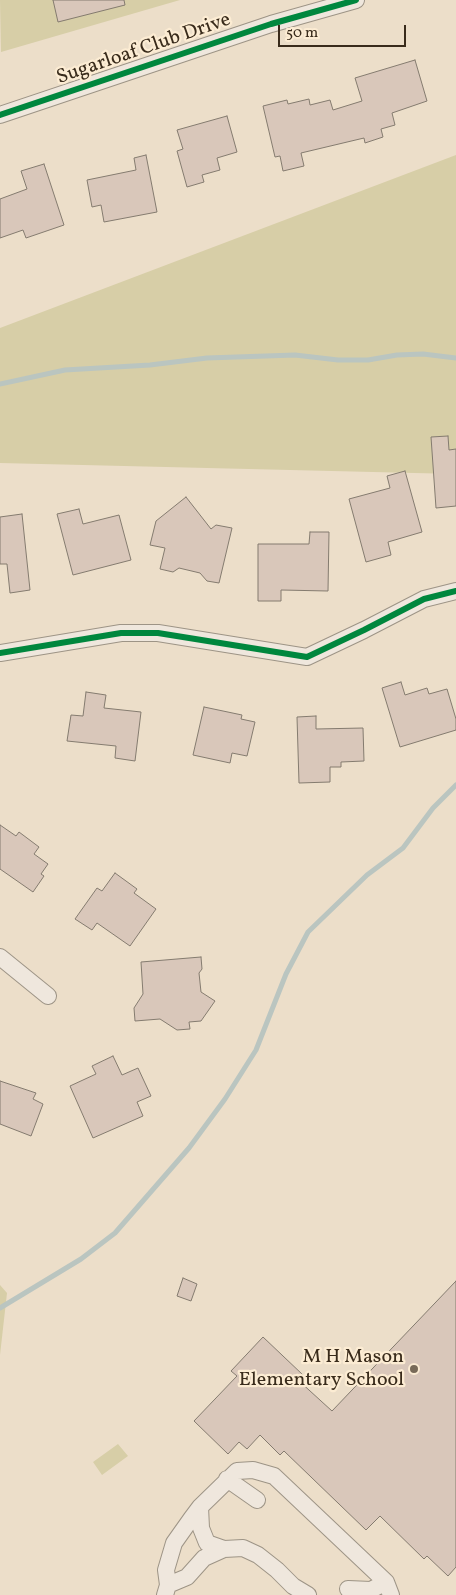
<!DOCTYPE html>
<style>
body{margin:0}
#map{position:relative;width:456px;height:1595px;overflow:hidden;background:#ecdec9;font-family:Vollkorn,serif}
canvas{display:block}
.scale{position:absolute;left:278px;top:25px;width:128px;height:22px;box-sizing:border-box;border:2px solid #392b1b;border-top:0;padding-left:6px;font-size:15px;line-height:18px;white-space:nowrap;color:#392b1b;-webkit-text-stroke:4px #fcecd3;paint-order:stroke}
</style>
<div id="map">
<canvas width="456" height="1595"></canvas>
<div class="scale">50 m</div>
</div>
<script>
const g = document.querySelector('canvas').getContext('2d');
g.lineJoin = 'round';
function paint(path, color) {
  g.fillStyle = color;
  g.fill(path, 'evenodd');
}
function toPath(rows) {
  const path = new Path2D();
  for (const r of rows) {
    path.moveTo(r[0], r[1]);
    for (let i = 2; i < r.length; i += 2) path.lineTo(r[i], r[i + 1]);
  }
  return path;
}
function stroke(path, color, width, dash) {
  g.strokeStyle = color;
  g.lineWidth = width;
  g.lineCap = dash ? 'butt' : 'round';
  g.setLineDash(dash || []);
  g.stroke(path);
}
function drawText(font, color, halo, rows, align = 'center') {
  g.font = font + ' Vollkorn,serif';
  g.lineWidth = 4.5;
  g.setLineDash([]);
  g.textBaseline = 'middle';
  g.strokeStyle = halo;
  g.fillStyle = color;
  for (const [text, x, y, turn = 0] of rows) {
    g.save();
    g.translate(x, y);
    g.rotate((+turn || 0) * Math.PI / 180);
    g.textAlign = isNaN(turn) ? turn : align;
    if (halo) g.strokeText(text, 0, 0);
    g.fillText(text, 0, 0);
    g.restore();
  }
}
paint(toPath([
 [0,0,180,0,1,52],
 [456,155,456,474,0,463,0,328],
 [0,1285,7,1293,0,1355],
 [118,1444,128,1456,102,1475,93,1462]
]), '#d7cea7');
stroke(toPath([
 [0,384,65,370,150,365,207,358,295,355,338,360,368,360,397,355,423,354,456,358],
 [0,1308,81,1259,115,1233,189,1148,225,1099,256,1050,286,974,308,932,367,875,403,848,433,808,456,785]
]), '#bac5c0', 5);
const building = toPath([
 [53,0,124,0,125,5,58,22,53,0],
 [415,60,427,101,392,113,395,125,381,129,383,137,365,143,364,138,301,153,304,166,283,171,280,156,275,157,263,106,287,100,288,104,309,99,310,105,330,100,333,110,362,101,355,78,415,60],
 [227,116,237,152,217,158,220,170,202,175,204,182,187,187,177,151,183,149,177,130,227,116],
 [146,155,157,212,104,222,101,205,92,207,87,180,136,170,134,158,146,155],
 [44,164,64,225,26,238,23,230,0,238,0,199,27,189,21,171,44,164],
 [448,436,449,450,456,449,456,506,436,508,431,437,448,436],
 [405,471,422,532,388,542,391,555,366,562,349,499,390,488,387,476,405,471],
 [186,497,211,529,216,525,232,528,219,583,207,581,200,573,179,568,173,572,160,569,165,548,150,545,156,521,186,497],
 [79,509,83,524,119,515,131,560,73,575,57,514,79,509],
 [22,514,30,590,10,593,7,564,0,564,0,517,22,514],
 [310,532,329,532,328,591,281,590,281,601,258,601,258,544,309,544,310,532],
 [401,682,405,695,427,688,429,694,447,689,456,719,456,730,400,747,382,688,401,682],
 [86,692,106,695,104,708,141,712,135,761,115,758,116,746,67,741,71,715,83,716,86,692],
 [204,707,242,715,241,719,255,722,247,756,232,753,230,763,193,755,204,707],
 [316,716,316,729,363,728,364,761,341,762,341,767,330,767,330,782,299,783,297,717,316,716],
 [0,825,16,836,19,832,39,847,34,854,48,864,41,874,44,876,33,892,0,869,0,825],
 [115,873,137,889,134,893,156,909,130,946,97,923,92,930,75,919,97,888,102,891,115,873],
 [201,957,202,969,199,973,201,992,215,1001,201,1021,189,1022,190,1029,177,1030,160,1019,135,1021,134,1008,143,994,141,962,201,957],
 [113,1056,122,1075,138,1068,151,1096,137,1102,143,1116,93,1138,70,1086,96,1074,92,1066,113,1056],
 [0,1081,36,1093,33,1099,43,1104,31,1136,0,1124,0,1081],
 [183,1278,197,1284,191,1301,177,1296,183,1278],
 [456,1281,456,1567,448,1576,427,1556,424,1559,380,1516,366,1530,284,1451,280,1455,260,1435,247,1449,239,1442,228,1454,194,1421,237,1376,231,1371,263,1337,303,1375,298,1380,332,1411,456,1281]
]);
paint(building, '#d9c7ba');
stroke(building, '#847b6f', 1);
const minor = toPath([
 [0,115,271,24,356,0],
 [0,653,121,633,158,633,307,657,364,630,424,599,456,591],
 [0,957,48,996],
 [227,1479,257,1500],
 [200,1507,201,1528,207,1543,224,1549],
 [168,1585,187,1577,204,1558,224,1549,243,1548,258,1555,277,1570,293,1586,308,1595],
 [348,1589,371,1590,386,1582],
 [165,1595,168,1585,166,1570,174,1543,191,1519,200,1507,237,1471,253,1470,274,1476,386,1582,391,1595]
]);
stroke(minor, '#9d9486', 18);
stroke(minor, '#efe7dd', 16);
stroke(toPath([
 [0,115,271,24,356,0],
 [0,653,121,633,158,633,307,657,364,630,424,599,456,591]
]), '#00873e', 6);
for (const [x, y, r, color] of [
 [414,1369,5,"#786a58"]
]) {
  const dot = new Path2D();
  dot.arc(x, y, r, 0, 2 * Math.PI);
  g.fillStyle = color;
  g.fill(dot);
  stroke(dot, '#fcecd3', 2);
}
drawText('20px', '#392b1b', '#fcecd3', [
 ["Sugarloaf Club Drive",144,50,-19]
]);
drawText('20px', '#392b1b', '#fcecd3', [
 ["M H Mason",404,1358],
 ["Elementary School",404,1381]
], 'right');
</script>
